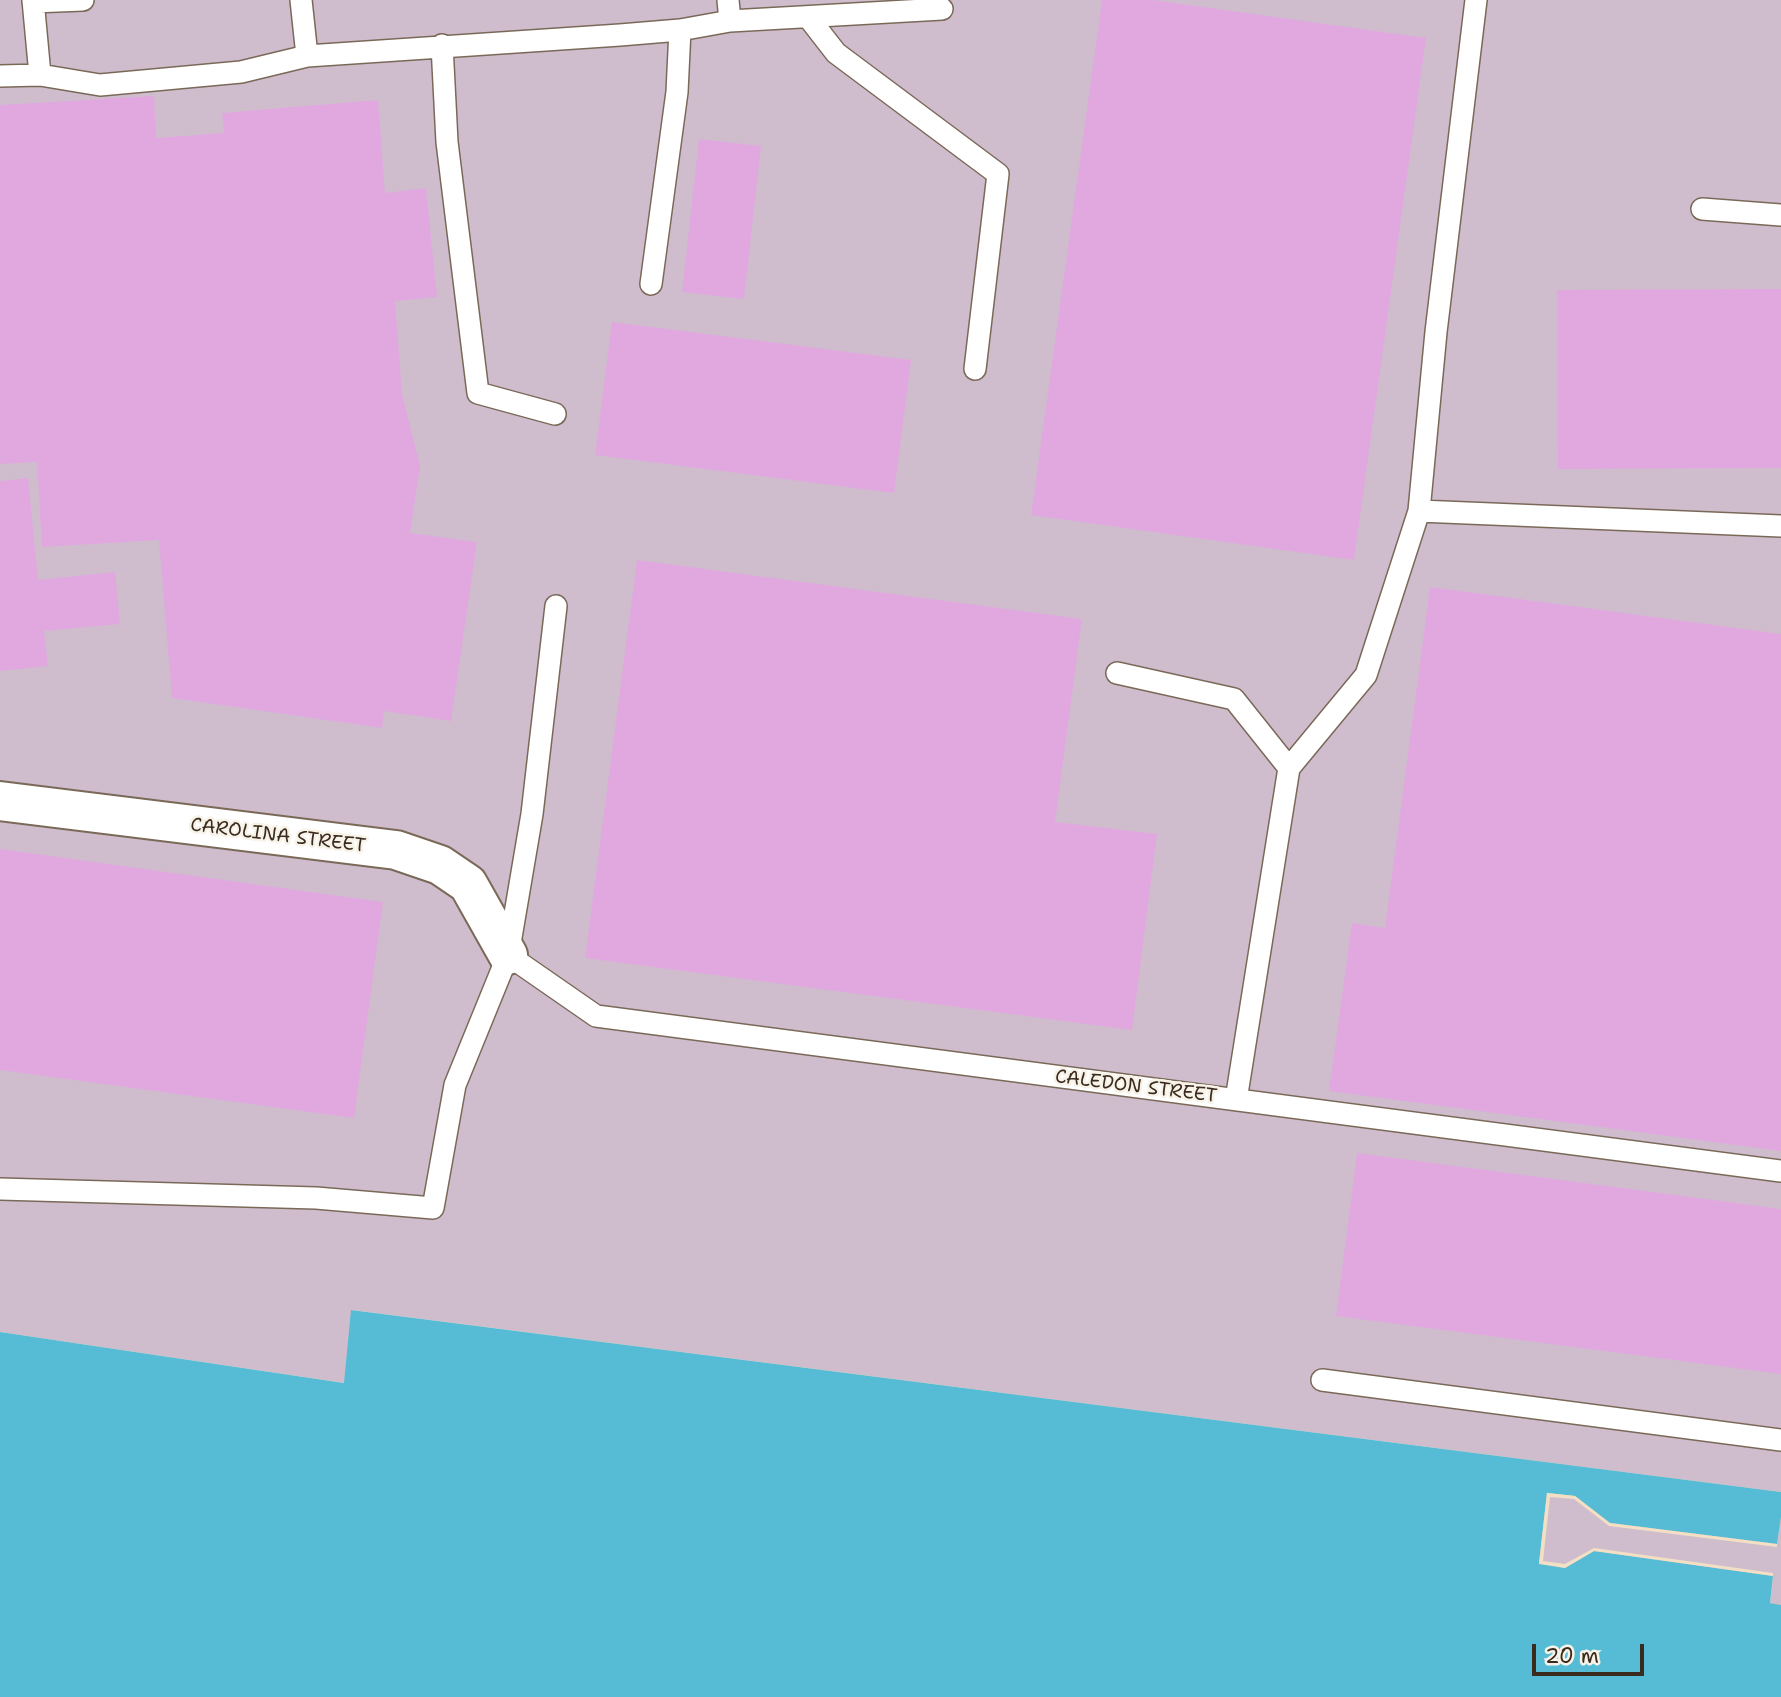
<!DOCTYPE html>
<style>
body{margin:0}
#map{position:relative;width:1781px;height:1697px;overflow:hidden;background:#f3dfc3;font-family:"Shantell Sans",sans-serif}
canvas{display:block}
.scale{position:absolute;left:1532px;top:1644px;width:112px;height:32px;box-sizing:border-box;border:4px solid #3b2a1e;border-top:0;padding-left:9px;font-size:21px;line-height:24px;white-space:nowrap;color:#3b2a1e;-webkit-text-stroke:5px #f7f3e8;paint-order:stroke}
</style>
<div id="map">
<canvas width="1781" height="1697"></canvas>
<div class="scale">20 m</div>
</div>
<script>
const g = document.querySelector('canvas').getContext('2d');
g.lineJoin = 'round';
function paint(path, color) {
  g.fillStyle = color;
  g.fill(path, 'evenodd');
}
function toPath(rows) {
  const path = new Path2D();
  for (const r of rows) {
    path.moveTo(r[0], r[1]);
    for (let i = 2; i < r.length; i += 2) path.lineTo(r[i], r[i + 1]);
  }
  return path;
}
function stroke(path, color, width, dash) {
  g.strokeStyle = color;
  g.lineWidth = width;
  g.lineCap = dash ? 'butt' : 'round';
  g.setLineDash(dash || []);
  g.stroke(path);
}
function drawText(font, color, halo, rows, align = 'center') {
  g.font = font + ' "Shantell Sans",sans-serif';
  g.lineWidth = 5;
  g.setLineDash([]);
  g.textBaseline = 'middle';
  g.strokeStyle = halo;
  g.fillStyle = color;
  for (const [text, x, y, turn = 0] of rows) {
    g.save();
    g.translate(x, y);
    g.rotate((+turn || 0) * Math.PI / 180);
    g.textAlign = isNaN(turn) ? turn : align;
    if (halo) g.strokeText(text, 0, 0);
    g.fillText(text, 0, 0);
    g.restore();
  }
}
paint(toPath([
 [0,0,1781,0,1781,1492,352,1310,345,1383,0,1332],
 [1547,1493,1777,1543,1781,1517,1781,1605,1770,1603,1773,1577,1565,1568,1539,1564]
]), '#cfbdce');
paint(toPath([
 [351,1310,1781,1492,1781,1517,1777,1544,1610,1523,1575,1496,1547,1493,1539,1563,1565,1568,1594,1551,1773,1576,1770,1603,1781,1605,1781,1697,0,1697,0,1332,344,1383]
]), '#56bcd5');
paint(toPath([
 [1547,1493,1575,1496,1610,1523,1777,1544,1777,1547,1609,1526,1574,1499,1550,1497,1543,1561,1565,1564,1594,1548,1773,1573,1773,1576,1594,1551,1565,1568,1539,1564]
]), '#f3dfc3');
paint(toPath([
 [1102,0,1153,0,1426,38,1354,560,1031,515],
 [154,96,156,138,224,133,222,113,378,100,385,193,426,188,437,297,395,301,402,394,420,466,410,533,477,542,451,721,384,711,382,728,172,698,159,540,42,547,37,462,0,464,0,105],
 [699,139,761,146,744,299,682,292],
 [1781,289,1781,468,1558,469,1557,290],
 [612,322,911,360,894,493,595,455],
 [28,478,38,580,115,572,120,624,44,631,48,666,0,671,0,481],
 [637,560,1082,619,1055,822,1157,834,1132,1030,585,958],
 [1430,587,1781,634,1781,1151,1329,1091,1352,923,1385,928],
 [0,849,383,902,354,1118,0,1070],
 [1357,1153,1781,1209,1781,1374,1336,1316]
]), '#e0a8df');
const lane = toPath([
 [33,0,40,75,100,85,241,72,307,56,620,35,680,30,730,21,942,9],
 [301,0,307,56],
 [728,0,730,21],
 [33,2,83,0],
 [808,17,836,53,998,174,975,369],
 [442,45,447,142,478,393,555,414],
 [0,76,40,75],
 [1702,209,1781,215],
 [651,284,677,92,680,30],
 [1419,511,1781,526],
 [1117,673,1234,699,1289,768],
 [508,955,596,1016,1781,1171],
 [1236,1100,1289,768,1366,675,1419,511,1436,332,1476,0],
 [0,1189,316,1198,433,1208,455,1085,508,955,532,814,556,606],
 [1322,1380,1781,1440]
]);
const street = toPath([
 [0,801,396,850,440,865,468,884,508,955]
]);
stroke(lane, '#7b6958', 24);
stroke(street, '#7b6958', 42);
stroke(lane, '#fff', 21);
stroke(street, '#fff', 38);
drawText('19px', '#3b2a1e', '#f7f3e8', [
 ["CAROLINA STREET",278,836,7],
 ["CALEDON STREET",1136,1087,7]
]);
</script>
